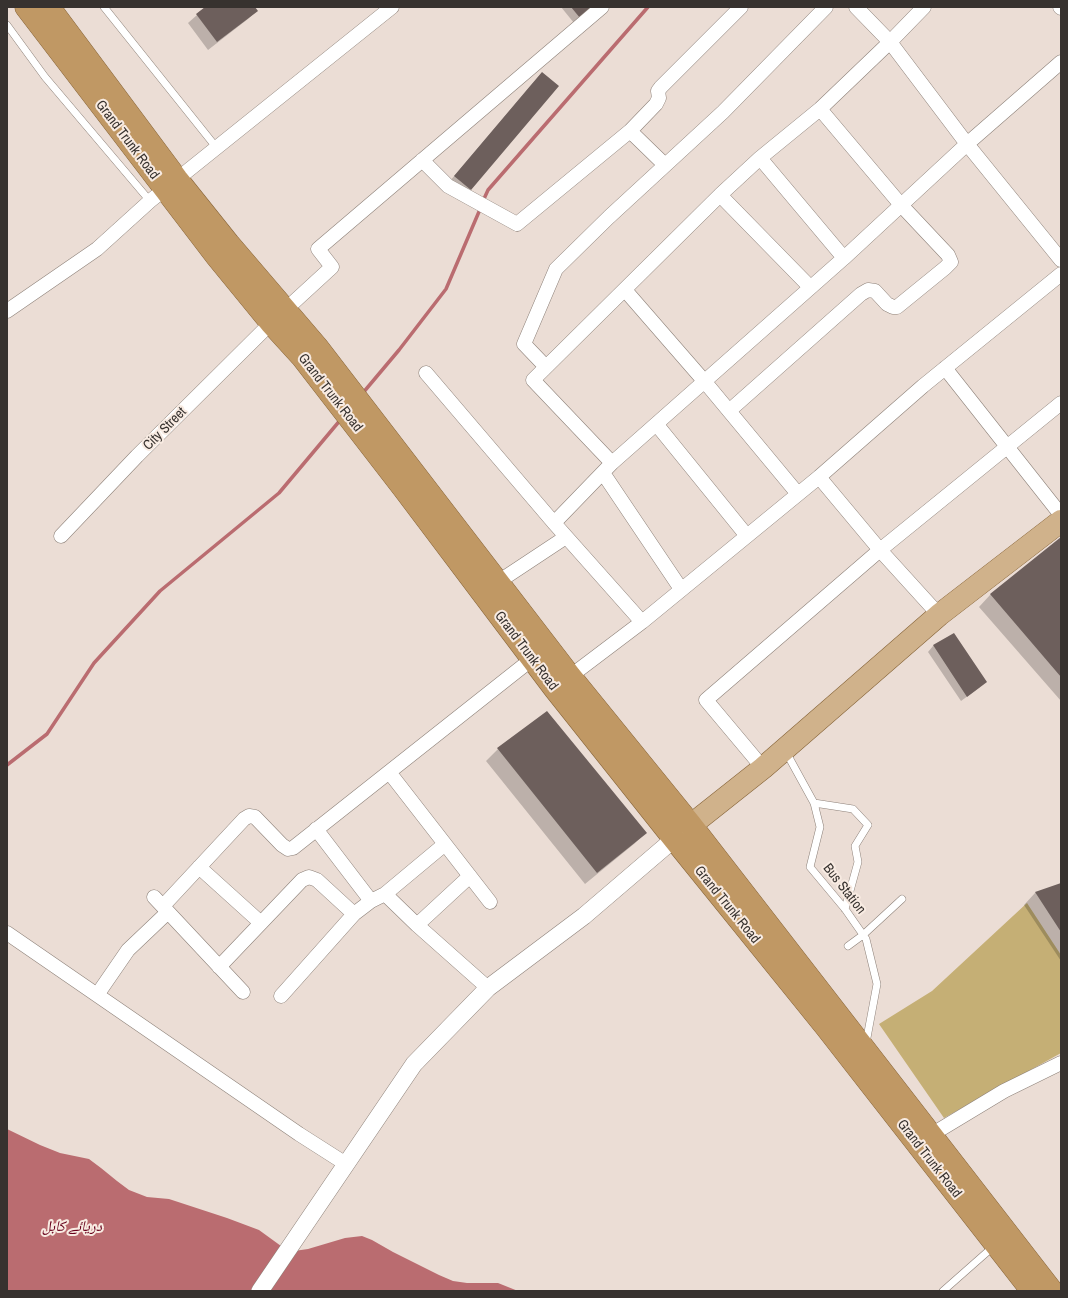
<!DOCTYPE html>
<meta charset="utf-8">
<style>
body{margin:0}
#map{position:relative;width:1068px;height:1298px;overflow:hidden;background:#ebddd5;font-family:"Archivo Narrow",sans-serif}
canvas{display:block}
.frame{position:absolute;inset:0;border:8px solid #37322f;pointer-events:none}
</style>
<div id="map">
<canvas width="1068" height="1298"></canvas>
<div class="frame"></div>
</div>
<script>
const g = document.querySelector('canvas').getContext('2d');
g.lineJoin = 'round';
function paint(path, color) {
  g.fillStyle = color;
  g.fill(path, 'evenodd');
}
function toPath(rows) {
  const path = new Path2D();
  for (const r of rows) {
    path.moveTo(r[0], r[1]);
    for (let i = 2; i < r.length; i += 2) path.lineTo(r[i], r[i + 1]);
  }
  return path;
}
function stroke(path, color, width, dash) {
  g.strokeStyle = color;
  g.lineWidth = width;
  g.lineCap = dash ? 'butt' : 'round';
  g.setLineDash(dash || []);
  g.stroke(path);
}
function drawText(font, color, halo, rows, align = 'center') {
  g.font = font + ' "Archivo Narrow","Noto Naskh Arabic",sans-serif';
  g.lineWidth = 4;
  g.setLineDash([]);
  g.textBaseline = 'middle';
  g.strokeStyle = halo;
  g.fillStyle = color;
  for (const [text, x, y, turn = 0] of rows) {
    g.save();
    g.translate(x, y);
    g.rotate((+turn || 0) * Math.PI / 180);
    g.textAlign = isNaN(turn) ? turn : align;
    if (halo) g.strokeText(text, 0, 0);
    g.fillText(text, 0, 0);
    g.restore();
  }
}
paint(toPath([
 [1027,903,1061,955,1061,1053,944,1118,879,1024,932,991]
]), '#c5af75');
paint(toPath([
 [7,1129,40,1145,60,1153,89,1159,101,1168,117,1181,129,1190,147,1197,169,1199,227,1218,259,1230,281,1246,294,1251,308,1249,345,1238,362,1236,372,1240,393,1252,439,1275,453,1281,467,1283,498,1283,518,1291,7,1291]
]), '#ba6c70');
paint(toPath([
 [206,7,254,7,257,10,248,19,208,50,188,23],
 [561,7,593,7,574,23],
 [542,73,470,189,458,200,444,188,531,85],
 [1061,538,1061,701,979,607,990,595],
 [954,635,980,687,961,701,928,652,933,646],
 [547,712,645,833,634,844,585,884,486,761,498,749],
 [1061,884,1061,961,1024,905,1035,893]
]), '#0003');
stroke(toPath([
 [483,201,488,190,648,7],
 [362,394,399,350,446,289,481,207],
 [7,765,47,734,94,663,160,591,279,493,342,418]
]), '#ba6c70', 3.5);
paint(toPath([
 [205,7,255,7,258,11,217,42,196,14],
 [571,7,593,7,580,18],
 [542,72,559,86,471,190,454,176],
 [1061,537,1061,677,990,594],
 [954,633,987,682,967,697,933,645],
 [547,711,647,833,597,873,497,748],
 [1061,883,1061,932,1035,892]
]), '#6d5f5c');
const service = toPath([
 [104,7,216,147],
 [7,25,45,77,150,201],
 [786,752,814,803,820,827,810,867,845,909,866,939,877,984,866,1043],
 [814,803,853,809,868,825,855,846,858,862,845,909],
 [848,946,863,935,902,899],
 [943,1291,994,1246]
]);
const minor = toPath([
 [856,7,890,42,967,144,1061,260],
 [1060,7,1061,8],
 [630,131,656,104,659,98,658,91,661,87,741,7],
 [760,158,844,258],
 [422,160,448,186,517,224,630,131,665,165],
 [720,195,810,287],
 [625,290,705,382,798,494],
 [7,311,97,249,150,201,392,7],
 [546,367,524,344,556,269,609,217,723,112,826,7],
 [945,368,1061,515],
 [426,373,554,523,642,622],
 [729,411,861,294,868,290,875,291,887,304,893,307,897,307,945,268,951,262,948,255,901,205,820,109],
 [657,425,747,536],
 [612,463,533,380,720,195,760,158,820,109,890,42,924,7],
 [603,473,681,589],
 [819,477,880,550,939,615],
 [554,523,612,463,844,258,967,144,1061,62],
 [61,536,137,456,271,323,332,267,318,249,602,7],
 [498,582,566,537],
 [564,681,642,622,819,477,923,386,1061,274],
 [763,768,706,700,880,550,1061,403],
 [389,772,490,902],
 [316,829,371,901],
 [199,867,261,923],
 [385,894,417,925,488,988],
 [154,897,243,992],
 [163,906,244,819,249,816,255,817,282,845,288,849,293,848,532,659],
 [417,925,470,876],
 [7,933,299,1134,346,1164],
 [219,967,302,880,309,877,317,880,354,914],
 [97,995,128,950,168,912],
 [281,996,354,914,371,901,385,894,445,844],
 [931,1135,1004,1091,1061,1063]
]);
const tertiary = toPath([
 [260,1291,414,1064,488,988,584,916,674,839]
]);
const primary = toPath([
 [676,837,763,768,939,615,1061,521]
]);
const trunk = toPath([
 [26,7,217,257,271,323,302,357,404,489,554,688,674,839,826,1027,1032,1291],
 [49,7,177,179,229,244,318,348,570,676,691,825,1052,1291]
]);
stroke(service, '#8d8179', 8);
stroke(minor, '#8d8179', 15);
stroke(tertiary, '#8d8179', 18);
stroke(primary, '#866439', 23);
stroke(trunk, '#866439', 23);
stroke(service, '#fff', 7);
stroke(minor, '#fff', 14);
stroke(tertiary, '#fff', 17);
stroke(primary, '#d0b28b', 22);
stroke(trunk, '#c09864', 22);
drawText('14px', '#37322f', '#f8ebe2', [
 ["Grand Trunk Road",127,140,53],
 ["Grand Trunk Road",330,393,52],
 ["City Street",165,429,-45],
 ["Grand Trunk Road",526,651,53],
 ["Bus Station",844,889,52],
 ["Grand Trunk Road",727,905,51],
 ["Grand Trunk Road",929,1159,52]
]);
drawText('italic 15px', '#67011b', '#f8ebe2', [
 ["دریائے کابل",72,1227]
]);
</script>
